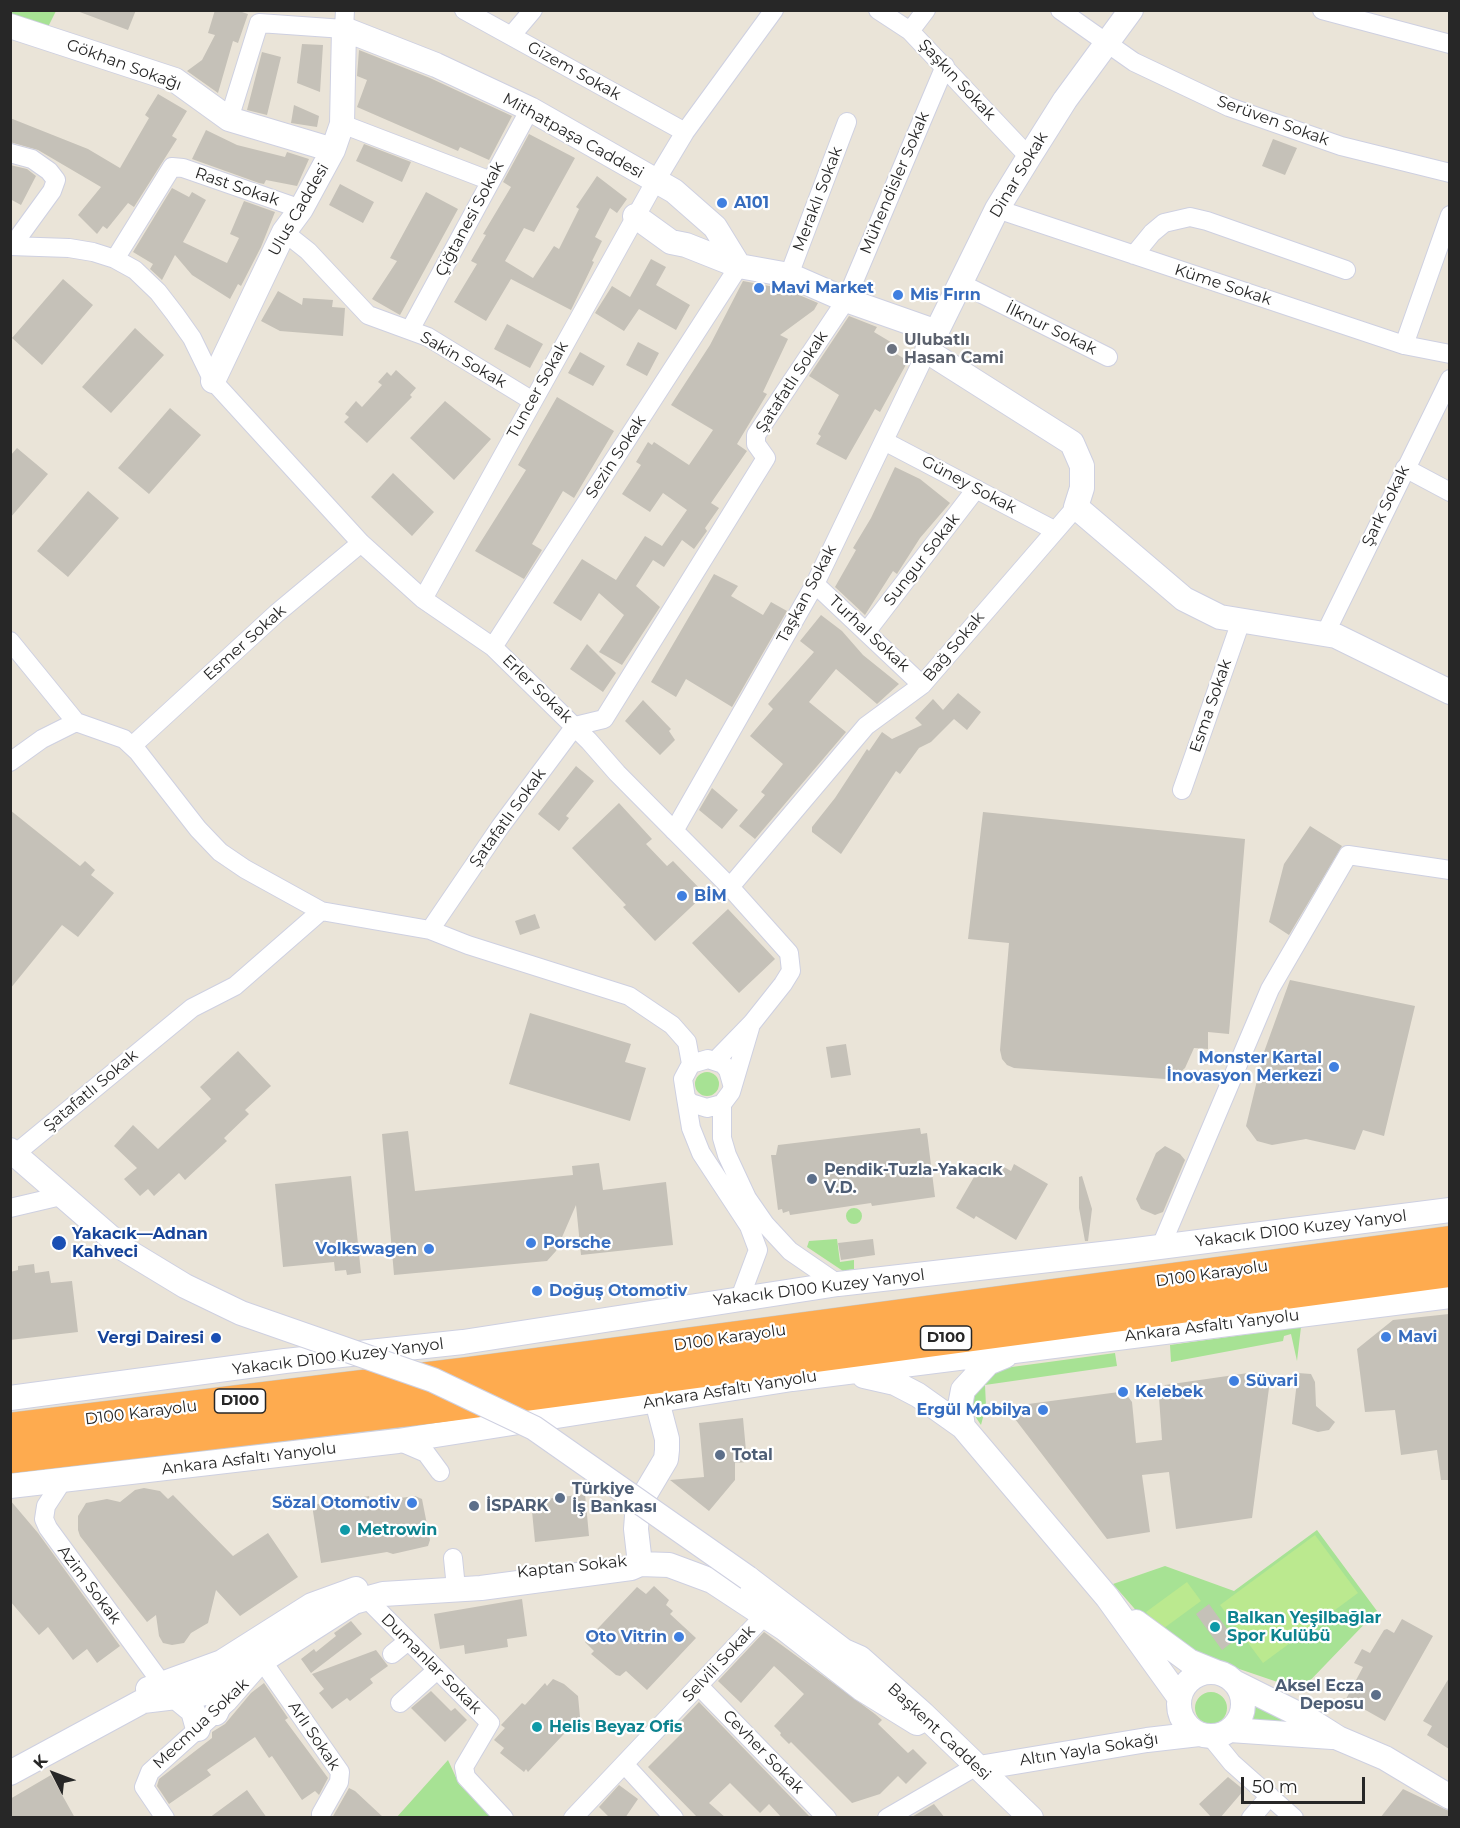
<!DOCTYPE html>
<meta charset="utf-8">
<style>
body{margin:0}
#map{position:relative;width:1460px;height:1828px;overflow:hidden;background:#eae4d8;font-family:Montserrat,sans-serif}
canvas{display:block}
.frame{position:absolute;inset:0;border:12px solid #272727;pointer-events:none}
.north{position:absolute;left:24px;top:1744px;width:60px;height:60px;-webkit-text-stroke:4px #fff;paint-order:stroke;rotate:312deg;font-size:16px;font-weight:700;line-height:24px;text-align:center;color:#272727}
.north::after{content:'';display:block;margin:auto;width:21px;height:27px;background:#272727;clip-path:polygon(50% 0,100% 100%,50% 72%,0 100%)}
.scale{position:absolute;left:1241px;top:1777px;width:124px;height:27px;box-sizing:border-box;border:3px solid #272727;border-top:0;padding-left:8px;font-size:18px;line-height:21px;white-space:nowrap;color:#272727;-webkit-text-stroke:4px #fff;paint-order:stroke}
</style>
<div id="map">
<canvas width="1460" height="1828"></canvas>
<div class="frame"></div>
<div class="north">K</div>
<div class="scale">50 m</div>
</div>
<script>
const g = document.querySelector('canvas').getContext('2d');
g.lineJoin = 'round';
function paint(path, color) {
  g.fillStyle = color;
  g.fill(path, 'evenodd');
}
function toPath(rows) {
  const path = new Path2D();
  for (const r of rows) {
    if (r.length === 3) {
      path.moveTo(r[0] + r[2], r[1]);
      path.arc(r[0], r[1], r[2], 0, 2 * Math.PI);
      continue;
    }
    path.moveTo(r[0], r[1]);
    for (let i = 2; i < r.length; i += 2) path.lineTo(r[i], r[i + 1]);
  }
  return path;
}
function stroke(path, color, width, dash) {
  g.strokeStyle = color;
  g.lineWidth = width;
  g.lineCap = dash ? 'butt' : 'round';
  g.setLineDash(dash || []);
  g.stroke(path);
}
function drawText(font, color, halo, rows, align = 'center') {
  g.font = font + ' Montserrat,sans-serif';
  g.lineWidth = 4.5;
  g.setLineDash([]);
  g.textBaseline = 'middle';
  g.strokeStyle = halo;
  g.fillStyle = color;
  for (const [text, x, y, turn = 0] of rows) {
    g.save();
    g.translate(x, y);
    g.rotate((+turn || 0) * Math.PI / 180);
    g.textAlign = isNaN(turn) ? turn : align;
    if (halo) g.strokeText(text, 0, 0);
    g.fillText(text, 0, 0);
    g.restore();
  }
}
paint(toPath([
 [10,11,56,11,46,31,13,17],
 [707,1084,12],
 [854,1216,8],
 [837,1239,840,1262,854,1260,854,1269,843,1271,807,1247,809,1241],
 [1301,1327,1297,1361,1291,1334,1284,1336,1283,1341,1171,1362,1170,1345],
 [1115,1353,1117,1366,985,1385,986,1406,981,1425,971,1410,971,1388,997,1369],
 [1317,1530,1377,1611,1301,1690,1204,1657,1147,1623,1113,1584,1165,1566,1234,1591],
 [1211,1708,16],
 [1252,1702,1318,1733,1251,1719],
 [448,1760,459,1784,491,1817,396,1818]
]), '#a7e294');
paint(toPath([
 [1315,1535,1358,1593,1263,1663,1220,1605],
 [1187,1582,1201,1601,1160,1631,1146,1612]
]), '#bbe98f');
paint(toPath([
 [136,10,128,30,77,11,77,10],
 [215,10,236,10,248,14,238,43,233,41,218,93,187,71,202,60,215,35,208,33],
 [302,44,323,45,320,92,297,83],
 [359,50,430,78,512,116,489,160,460,147,458,151,357,107,367,80,357,76],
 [262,52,281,57,267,115,247,110],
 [158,94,187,111,172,136,177,139,134,207,128,203,107,229,103,226,97,234,78,215,101,187,38,150,10,142,10,118,88,149,120,168,149,118,145,115],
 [294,105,319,116,317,127,291,123],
 [206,130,237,145,285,157,287,152,309,159,297,186,266,180,264,184,259,183,192,159],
 [529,134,575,158,534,232,524,228,505,261,533,278,554,246,559,249,579,209,576,207,597,176,627,199,617,213,610,208,595,237,602,241,592,261,594,262,571,310,511,279,486,321,454,302,477,264,471,261,486,235,483,234,511,187,503,182],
 [1273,139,1297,148,1285,175,1262,166],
 [364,144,411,162,402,182,356,161],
 [10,165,27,169,36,176,21,205,10,199],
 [340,184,374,202,363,223,329,205],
 [172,188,189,197,192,192,206,200,183,242,227,263,239,238,230,234,244,201,275,212,261,247,241,286,238,284,230,299,192,275,175,255,162,280,150,269,153,264,133,252],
 [426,192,458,209,400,315,372,299,397,261,390,258],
 [651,259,666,267,656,285,690,305,676,330,639,309,624,331,595,313,612,286,630,297],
 [63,279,93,305,42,365,12,338],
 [743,281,785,289,818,303,814,310,780,335,788,339,763,392,767,394,737,444,747,451,711,503,719,508,705,528,707,531,694,549,682,540,664,567,653,560,636,586,660,607,622,665,599,652,624,615,599,593,581,621,553,603,582,559,616,580,645,536,662,546,687,510,663,493,650,512,622,494,641,465,636,462,648,442,652,445,654,442,689,465,713,430,671,405,710,345],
 [278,291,302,305,303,298,333,300,332,307,345,308,343,336,280,331,261,321],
 [849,316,877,327,874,332,899,347,895,353,908,361,880,412,875,409,846,460,816,444,821,436,818,434,839,395,809,376],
 [507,324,543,344,530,368,494,349],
 [135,328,164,355,111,413,82,387],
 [638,342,659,353,647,376,626,365],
 [580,352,605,366,593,386,568,373],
 [396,370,416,388,410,395,412,397,367,443,344,422,349,417,345,414,356,401,362,407,382,385,378,382,387,372,391,376],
 [557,397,614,431,574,498,563,491,532,544,542,550,524,579,475,551,526,470,518,465],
 [445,401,491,439,454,480,410,438],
 [170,408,201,435,149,494,118,468],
 [17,448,48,474,10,518,10,456],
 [895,467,920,479,950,503,920,538,897,574,893,571,865,615,835,587,856,550,853,548,871,518],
 [393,473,434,512,412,536,371,497],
 [88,491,119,518,68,577,37,551],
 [714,574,738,586,731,596,763,615,771,602,787,611,732,707,686,679,676,697,651,682],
 [821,615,842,631,863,655,899,684,877,704,836,669,809,702,846,732,755,839,739,826,765,795,761,792,783,764,750,736,773,709,768,704,814,652,800,641],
 [587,644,616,673,603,692,570,669],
 [958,693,981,712,967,730,954,719,931,742,919,748,900,774,896,771,841,854,812,832,812,827,835,798,867,749,869,751,882,732,892,739,922,725,915,718,933,699,943,710],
 [643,700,671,729,669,731,675,740,660,755,625,721],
 [576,766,594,781,566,816,569,818,559,831,538,814],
 [712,788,738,810,722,829,699,810],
 [619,803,652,839,646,844,667,866,673,861,705,894,655,941,623,907,626,905,572,848],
 [10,810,80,866,85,861,95,870,91,875,114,893,78,937,62,925,10,989],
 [983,812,1245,839,1229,1034,1208,1032,1208,1049,1194,1048,1185,1068,1177,1075,1165,1079,1014,1068,1007,1065,1002,1059,1000,1050,1009,943,968,939],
 [1310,826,1342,846,1289,935,1269,922,1284,864],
 [728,909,775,959,739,993,692,943],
 [535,914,540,928,520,935,515,921],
 [1290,980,1415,1006,1384,1136,1363,1130,1355,1150,1306,1139,1272,1145,1257,1141,1246,1126,1264,1052],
 [530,1013,631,1044,625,1062,646,1068,630,1121,509,1084],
 [846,1044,851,1075,831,1078,826,1047],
 [238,1051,271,1086,245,1110,249,1114,224,1138,227,1141,185,1180,179,1173,154,1196,148,1189,140,1196,124,1179,137,1168,114,1146,133,1125,158,1149,211,1099,200,1087],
 [920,1128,921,1134,927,1133,935,1197,872,1206,871,1203,790,1215,789,1211,783,1213,782,1209,778,1210,771,1155,776,1155,778,1145],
 [408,1131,415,1191,573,1175,572,1166,599,1163,603,1190,666,1182,673,1245,581,1255,576,1205,556,1251,547,1261,394,1275,382,1134],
 [1165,1146,1180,1154,1185,1160,1163,1212,1155,1215,1141,1209,1136,1199,1156,1153],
 [997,1163,1011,1171,1014,1164,1048,1184,1016,1240,976,1216,974,1219,956,1208,981,1165,992,1171],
 [351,1176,361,1273,347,1275,346,1270,335,1271,334,1262,283,1267,275,1184],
 [1082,1176,1092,1209,1088,1241,1085,1241,1079,1208,1079,1177],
 [873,1239,875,1255,841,1260,838,1243],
 [34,1264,35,1273,49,1271,51,1283,72,1281,78,1332,10,1340,10,1272,18,1270,18,1266],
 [1449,1314,1449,1480,1441,1480,1437,1450,1401,1455,1395,1410,1365,1412,1357,1349,1393,1320],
 [1255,1372,1266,1378,1269,1388,1252,1518,1176,1529,1169,1472,1142,1475,1150,1532,1107,1539,1015,1419,1019,1410,1028,1404,1119,1392,1126,1394,1132,1402,1136,1443,1162,1440,1159,1397,1165,1385],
 [1298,1373,1311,1374,1315,1382,1316,1406,1335,1422,1329,1430,1318,1432,1292,1424],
 [743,1418,747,1462,735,1463,735,1480,709,1511,670,1480,704,1477,699,1423],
 [144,1488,160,1491,168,1499,173,1495,233,1556,268,1533,298,1577,240,1616,216,1590,208,1623,191,1633,184,1643,172,1645,163,1643,159,1636,156,1615,147,1622,80,1536,78,1530,78,1516,86,1503,107,1499,120,1502,135,1490],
 [585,1494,589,1536,535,1542,531,1501],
 [369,1496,370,1502,415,1496,422,1499,430,1540,428,1546,393,1554,387,1552,321,1563,312,1505],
 [10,1500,38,1533,120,1646,97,1663,87,1649,73,1660,48,1627,39,1635,10,1601],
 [654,1586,669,1600,666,1605,673,1611,670,1614,696,1638,647,1690,626,1671,620,1676,616,1675,591,1654,594,1651,585,1642,637,1587,646,1594],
 [522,1599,527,1636,507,1639,508,1647,465,1654,464,1645,440,1649,434,1614],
 [1209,1604,1235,1640,1222,1650,1196,1614],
 [1402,1619,1433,1636,1385,1721,1346,1699,1363,1667,1354,1663,1362,1649,1370,1653,1384,1630,1387,1629,1394,1633],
 [351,1621,362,1634,311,1673,301,1659,314,1649,316,1652,336,1636,334,1633],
 [764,1632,875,1714,882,1720,878,1724,908,1753,913,1749,927,1763,906,1784,898,1776,880,1794,852,1803,791,1742,789,1744,780,1735,781,1733,774,1726,804,1694,785,1676,774,1666,741,1703,718,1681],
 [376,1650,388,1666,370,1679,373,1683,350,1701,347,1698,332,1709,319,1693,324,1689,312,1674],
 [1449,1678,1449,1749,1427,1735,1432,1726,1423,1721],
 [553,1679,564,1684,578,1696,580,1717,528,1772,526,1769,524,1772,500,1753,504,1748,494,1740,505,1728,501,1725,522,1703,525,1705,545,1683,547,1686],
 [264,1683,288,1718,285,1720,328,1778,319,1795,315,1791,302,1800,272,1756,269,1758,255,1737,207,1770,211,1775,169,1804,157,1786,159,1779,212,1738,212,1732,225,1724,251,1693],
 [431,1691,451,1711,455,1708,467,1720,445,1742,411,1708],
 [699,1702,809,1816,808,1818,782,1818,769,1804,760,1813,730,1783,709,1803,726,1818,698,1818,648,1767,681,1734,680,1722],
 [51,1775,75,1818,10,1818,10,1799],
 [1228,1777,1244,1790,1220,1818,1212,1818,1199,1804],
 [619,1785,638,1799,625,1818,610,1818,599,1807],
 [349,1788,355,1791,384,1818,332,1818],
 [1403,1789,1449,1811,1449,1818,1380,1818],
 [247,1790,267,1818,209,1818],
 [934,1804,945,1818,910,1818]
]), '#c5c1b8');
const street = toPath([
 [464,10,685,132],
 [878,10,910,31,1029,157],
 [1060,10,1134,62,1229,107,1341,146,1450,173],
 [1322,10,1450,44],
 [910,31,926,10],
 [511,36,533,10],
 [229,119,259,23,344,29,345,10],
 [342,124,491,181],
 [10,153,32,159,49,171,56,180,52,191,12,246],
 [997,209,1404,345,1450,354],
 [284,232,308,251,368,315,428,337,531,400],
 [10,246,69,248,93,252,115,259,135,270,158,292,175,314,192,338,213,381,361,543,423,599,493,647,589,741,617,773,730,887,789,953,791,971,783,984,752,1023,716,1060],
 [1134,255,1152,233,1164,223,1190,217,1207,221,1346,270],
 [115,259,172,167,183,168,301,209],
 [789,275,847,122],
 [962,284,1108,357],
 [410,330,530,109],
 [1404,345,1450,215],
 [884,441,1054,530],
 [1405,468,1450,492],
 [815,584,922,685],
 [423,599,655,182,685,132,774,10],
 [867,631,976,489],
 [1325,634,1450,379],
 [10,641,76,722],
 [493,647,739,266],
 [76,722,124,739,138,752,198,829,220,852,245,869,321,911,430,930,500,827,575,726,604,719,766,458,756,444,756,435,846,300,945,66],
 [132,746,277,613,361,543],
 [10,762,42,739,76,722],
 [1182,790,1241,621],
 [674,831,815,584,927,351],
 [730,887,866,726,922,685,1076,507],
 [430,930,468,945,629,996,672,1025,687,1042,691,1064],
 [732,1084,728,1070,723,1064,708,1059,691,1064,683,1079,686,1098,691,1103,707,1108,722,1104,731,1092,750,1028],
 [686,1098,691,1128,701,1153,749,1226,758,1250,740,1298],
 [722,1104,722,1138,727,1155,747,1198,765,1224,790,1251,838,1284],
 [15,1154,192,1008,235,986,321,911],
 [10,1208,61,1196],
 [1161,1246,1270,989,1348,855,1450,870],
 [398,1441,426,1453,440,1472],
 [63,1480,46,1506,44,1519,48,1528,163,1685],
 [453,1558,455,1578],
 [366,1598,490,1723,464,1767,466,1777,504,1818],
 [392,1654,408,1641],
 [699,1686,827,1818],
 [400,1703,437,1670],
 [1210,1736,1232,1763,1294,1818],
 [625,1765,674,1818],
 [165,1818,144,1787,150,1772,228,1702,263,1662,340,1772,339,1782,321,1814],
 [573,1818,765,1615],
 [887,1818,968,1771],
 [1251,1818,1270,1796]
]);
const secondary = toPath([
 [1131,10,1065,100,1029,157,997,209,927,351,1072,443,1082,466,1082,488,1076,507,1184,599,1220,617,1336,636,1450,692],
 [10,26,175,80,229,119,333,150],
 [635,216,671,242,686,245,739,266,789,275,846,300,937,332],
 [213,381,284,232,301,209,333,150,342,124,344,29,436,65,530,109,674,191,715,227,739,266],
 [10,1150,124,1249],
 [864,1376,895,1383,918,1395,963,1427,1107,1597,1179,1697],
 [10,1398,285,1361,463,1342,838,1284,1128,1251,1450,1210],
 [963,1427,960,1406,963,1390,988,1363,1005,1356],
 [10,1486,398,1441,792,1379,1450,1296],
 [640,1564,636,1529,637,1516,641,1501,666,1459,667,1450,667,1439,657,1401],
 [748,1578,844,1651,860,1658,923,1714,1031,1818],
 [1136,1622,1189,1661,1216,1672],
 [1211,1704,32],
 [202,1682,217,1696,220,1704,216,1713],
 [1234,1682,1308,1719,1338,1738,1385,1758,1450,1797],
 [148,1689,222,1662,312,1605,356,1589],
 [170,1692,193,1711,198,1729],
 [1230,1730,1332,1737],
 [979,1768,1147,1740,1199,1734],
 [10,1773,143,1701,201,1694,218,1689,354,1602,383,1594,481,1588,631,1568,640,1564,669,1565,712,1581,785,1629,862,1689,917,1723]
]);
const highway = toPath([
 [10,1429,470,1373,1450,1242],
 [10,1457,442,1406,1450,1271]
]);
stroke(street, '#ced0e1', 20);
stroke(secondary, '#ced0e1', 26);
stroke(highway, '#c7c7c7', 33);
stroke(street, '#fff', 18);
stroke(secondary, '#fff', 24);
stroke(highway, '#feab4f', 32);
const secondaryBridge = toPath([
 [124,1249,185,1286,241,1313,433,1380,534,1428,748,1578]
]);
stroke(secondaryBridge, '#ced0e1', 26, []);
stroke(secondaryBridge, '#fff', 24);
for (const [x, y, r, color] of [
 [722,203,6,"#3f7fe0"],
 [759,288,6,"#3f7fe0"],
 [898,295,6,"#3f7fe0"],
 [892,349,6,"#6b7280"],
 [682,896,6,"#3f7fe0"],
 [1334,1067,6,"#3f7fe0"],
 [812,1179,6,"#5c6f8a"],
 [59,1243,8,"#1a4fb4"],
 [531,1243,6,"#3f7fe0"],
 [429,1249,6,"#3f7fe0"],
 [537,1291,6,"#3f7fe0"],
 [1386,1337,6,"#3f7fe0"],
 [216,1338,6,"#1a4fb4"],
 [1234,1381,6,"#3f7fe0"],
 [1123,1392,6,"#3f7fe0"],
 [1043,1410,6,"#3f7fe0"],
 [720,1455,6,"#5c6f8a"],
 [560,1498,6,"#5c6f8a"],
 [412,1503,6,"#3f7fe0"],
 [474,1506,6,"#5c6f8a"],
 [345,1530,6,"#0f9aa8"],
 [1215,1627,6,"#0f9aa8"],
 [679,1637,6,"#3f7fe0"],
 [1376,1695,6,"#5c6f8a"],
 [537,1727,6,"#0f9aa8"]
]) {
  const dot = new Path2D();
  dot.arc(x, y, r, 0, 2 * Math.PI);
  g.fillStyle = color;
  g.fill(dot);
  stroke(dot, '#fff', 2);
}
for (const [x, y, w] of [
 [946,1338,51],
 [240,1401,51]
]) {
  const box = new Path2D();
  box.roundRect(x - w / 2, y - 12, w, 24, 4.5);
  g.fillStyle = '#fff';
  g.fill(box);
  stroke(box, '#272727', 1.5);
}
drawText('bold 15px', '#272727', null, [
 ["D100",946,1338],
 ["D100",240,1401]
]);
drawText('16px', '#272727', '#fff', [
 ["Gökhan Sokağı",124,65,20],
 ["Gizem Sokak",574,71,29],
 ["Şaşkın Sokak",957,80,47],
 ["Serüven Sokak",1273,121,20],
 ["Mithatpaşa Caddesi",573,136,29],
 ["Dinar Sokak",1019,175,-59],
 ["Mühendisler Sokak",895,183,-67],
 ["Rast Sokak",237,187,19],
 ["Meraklı Sokak",818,199,-69],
 ["Ulus Caddesi",299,210,-60],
 ["Çiğtanesi Sokak",470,219,-62],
 ["Küme Sokak",1223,285,18],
 ["İlknur Sokak",1051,329,26],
 ["Sakin Sokak",463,360,30],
 ["Şatafatlı Sokak",792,382,-57],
 ["Tuncer Sokak",538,390,-61],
 ["Sezin Sokak",616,457,-57],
 ["Güney Sokak",969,485,28],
 ["Şark Sokak",1386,506,-64],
 ["Sungur Sokak",922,560,-52],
 ["Taşkan Sokak",807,594,-62],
 ["Turhal Sokak",869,634,43],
 ["Esmer Sokak",245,643,-42],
 ["Bağ Sokak",954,647,-50],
 ["Erler Sokak",537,689,44],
 ["Esma Sokak",1211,706,-71],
 ["Şatafatlı Sokak",508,818,-54],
 ["Şatafatlı Sokak",91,1091,-40],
 ["Yakacık D100 Kuzey Yanyol",1301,1229,-7],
 ["D100 Karayolu",1212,1274,-8],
 ["Yakacık D100 Kuzey Yanyol",819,1288,-7],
 ["Ankara Asfaltı Yanyolu",1212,1326,-7],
 ["D100 Karayolu",730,1338,-8],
 ["Yakacık D100 Kuzey Yanyol",338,1357,-7],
 ["Ankara Asfaltı Yanyolu",730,1390,-9],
 ["D100 Karayolu",141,1413,-7],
 ["Ankara Asfaltı Yanyolu",249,1459,-7],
 ["Kaptan Sokak",572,1567,-6],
 ["Azim Sokak",89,1585,53],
 ["Dumanlar Sokak",431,1664,45],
 ["Selvili Sokak",719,1664,-47],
 ["Mecmua Sokak",201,1724,-43],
 ["Başkent Caddesi",939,1732,43],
 ["Arlı Sokak",314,1736,56],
 ["Altın Yayla Sokağı",1089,1750,-9],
 ["Cevher Sokak",763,1752,46]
]);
drawText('bold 16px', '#366cbe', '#fff', [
 ["A101",734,203],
 ["Mavi Market",771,288],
 ["Mis Fırın",910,295],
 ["BİM",694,896],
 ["Monster Kartal",1322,1058,"right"],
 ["İnovasyon Merkezi",1322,1076,"right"],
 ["Porsche",543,1243],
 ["Volkswagen",417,1249,"right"],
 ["Doğuş Otomotiv",549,1291],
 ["Mavi",1398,1337],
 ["Süvari",1246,1381],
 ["Kelebek",1135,1392],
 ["Ergül Mobilya",1031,1410,"right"],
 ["Sözal Otomotiv",400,1503,"right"],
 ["Oto Vitrin",667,1637,"right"]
], 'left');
drawText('bold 16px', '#5b616d', '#fff', [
 ["Ulubatlı",904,340],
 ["Hasan Cami",904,358]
], 'left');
drawText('bold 16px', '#4e5e75', '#fff', [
 ["Pendik-Tuzla-Yakacık",824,1170],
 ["V.D.",824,1188],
 ["Total",732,1455],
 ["Türkiye",572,1489],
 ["İş Bankası",572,1507],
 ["İSPARK",486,1506],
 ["Aksel Ecza",1364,1686,"right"],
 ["Deposu",1364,1704,"right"]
], 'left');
drawText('bold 16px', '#164399', '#fff', [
 ["Yakacık—Adnan",72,1234],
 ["Kahveci",72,1252],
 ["Vergi Dairesi",204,1338,"right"]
], 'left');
drawText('bold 16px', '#0d838f', '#fff', [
 ["Metrowin",357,1530],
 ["Balkan Yeşilbağlar",1227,1618],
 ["Spor Kulübü",1227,1636],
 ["Helis Beyaz Ofis",549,1727]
], 'left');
</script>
